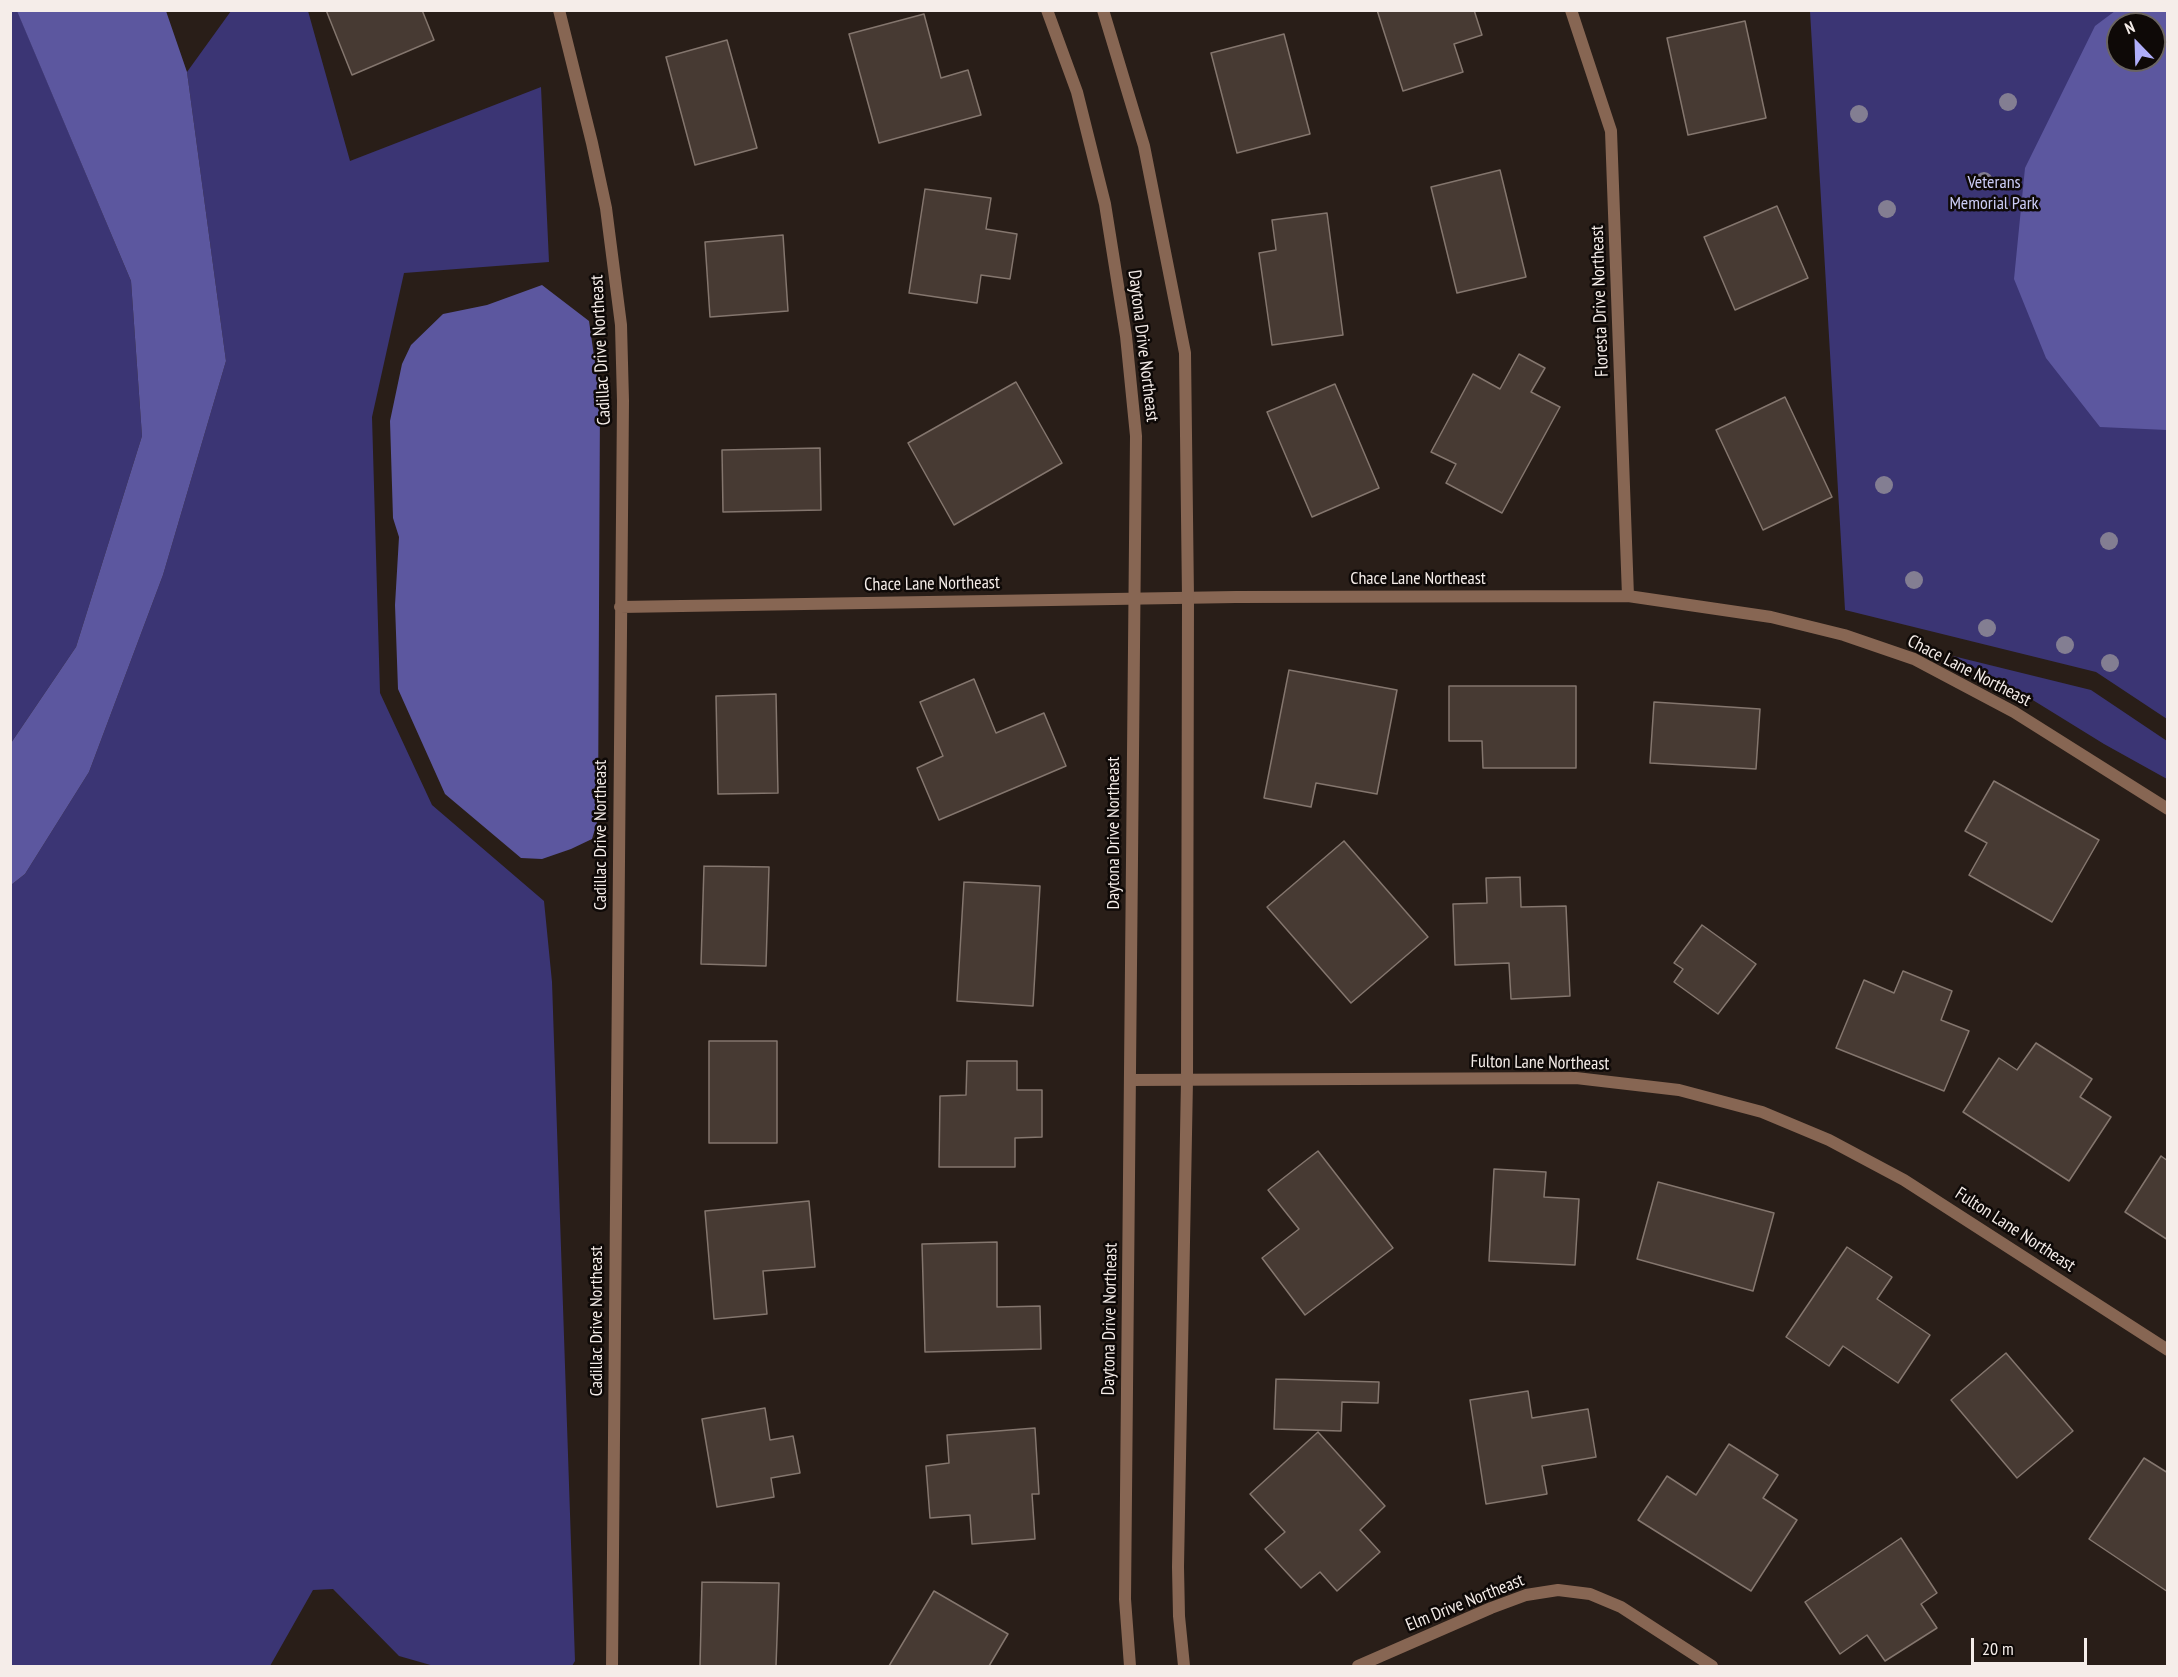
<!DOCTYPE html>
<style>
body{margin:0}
#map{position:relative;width:2178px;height:1677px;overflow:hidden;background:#291e18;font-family:"PT Sans Narrow",sans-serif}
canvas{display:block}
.frame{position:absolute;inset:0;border:12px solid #f5ede9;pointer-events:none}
.north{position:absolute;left:2106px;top:12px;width:60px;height:60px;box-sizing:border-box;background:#0e0907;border:2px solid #6a6461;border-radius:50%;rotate:337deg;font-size:16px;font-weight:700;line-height:24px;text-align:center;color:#f5ede9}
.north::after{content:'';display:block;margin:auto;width:21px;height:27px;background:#afaefa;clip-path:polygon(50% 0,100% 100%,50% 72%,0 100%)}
.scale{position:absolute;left:1971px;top:1638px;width:116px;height:27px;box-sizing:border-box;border:3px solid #f5ede9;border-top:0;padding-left:8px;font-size:18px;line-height:21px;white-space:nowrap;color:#f5ede9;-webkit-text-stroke:4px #0e0907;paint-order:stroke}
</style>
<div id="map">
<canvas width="2178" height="1677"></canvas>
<div class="frame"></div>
<div class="north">N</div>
<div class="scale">20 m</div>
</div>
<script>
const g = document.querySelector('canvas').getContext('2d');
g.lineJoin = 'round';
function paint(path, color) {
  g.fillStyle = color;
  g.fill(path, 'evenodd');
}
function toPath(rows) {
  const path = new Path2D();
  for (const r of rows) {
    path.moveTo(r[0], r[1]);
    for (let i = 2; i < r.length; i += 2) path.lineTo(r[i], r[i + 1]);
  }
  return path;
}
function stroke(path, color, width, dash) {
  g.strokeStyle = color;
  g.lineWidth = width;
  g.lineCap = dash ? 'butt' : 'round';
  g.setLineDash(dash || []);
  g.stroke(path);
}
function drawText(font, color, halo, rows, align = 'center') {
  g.font = font + ' "PT Sans Narrow",sans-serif';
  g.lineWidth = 5;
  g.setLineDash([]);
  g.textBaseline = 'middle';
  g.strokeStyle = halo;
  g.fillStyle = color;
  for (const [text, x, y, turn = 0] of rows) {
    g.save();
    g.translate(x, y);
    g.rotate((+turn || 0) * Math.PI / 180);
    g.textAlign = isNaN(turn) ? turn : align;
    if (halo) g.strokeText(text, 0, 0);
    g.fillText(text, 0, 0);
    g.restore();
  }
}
paint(toPath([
 [17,10,131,281,142,436,76,647,11,743,10,11],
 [231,11,308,11,350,161,541,87,549,262,404,273,372,417,380,693,432,805,544,901,552,982,575,1661,572,1666,434,1666,399,1656,333,1589,313,1590,270,1666,11,1666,11,885,25,874,89,772,163,575,226,361,187,72],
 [1810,11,2167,11,2167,719,2096,672,1845,610],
 [2118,24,2154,24,2154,60,2118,60],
 [1953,656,2091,690,2167,741,2167,779,2104,744,2023,694]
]), '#3b3574');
paint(toPath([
 [17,11,166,11,187,72,226,361,163,575,89,772,25,874,11,885,11,743,76,647,142,436,131,281],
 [2115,11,2167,11,2167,430,2100,427,2046,358,2014,279,2025,168,2095,26],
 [2118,24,2154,24,2154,60,2118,60],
 [542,285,589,321,600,398,598,819,592,839,571,849,542,859,521,858,445,794,398,689,395,605,399,537,393,518,390,421,402,364,411,345,443,314,487,305]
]), '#5c579f');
const building = toPath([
 [326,10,422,10,434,40,352,75,326,10],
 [1377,10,1474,10,1482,35,1454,44,1463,72,1403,91,1377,10],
 [924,14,941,78,968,70,981,115,879,143,849,34,924,14],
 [1745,21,1766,118,1688,135,1667,38,1745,21],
 [1284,34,1310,134,1237,153,1211,53,1284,34],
 [727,40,757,148,695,165,666,57,727,40],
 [1500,170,1526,277,1457,293,1431,187,1500,170],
 [925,189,991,198,986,229,1017,234,1010,279,981,275,977,303,909,293,925,189],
 [1777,206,1808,278,1735,310,1704,237,1777,206],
 [1327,213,1343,335,1272,345,1259,253,1276,250,1272,220,1327,213],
 [783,235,788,311,710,317,705,242,783,235],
 [1519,354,1545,368,1531,392,1560,407,1502,513,1446,483,1456,464,1431,452,1473,374,1500,389,1519,354],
 [1016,382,1062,463,954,525,908,443,1016,382],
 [1335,384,1379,488,1312,517,1267,412,1335,384],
 [1785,397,1832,497,1763,530,1716,430,1785,397],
 [820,448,821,510,723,512,722,450,820,448],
 [1289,670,1397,690,1377,794,1316,783,1311,807,1264,798,1289,670],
 [974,679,996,733,1044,713,1066,766,939,820,917,768,943,756,920,702,974,679],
 [1449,686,1576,686,1576,768,1483,768,1482,741,1449,741,1449,686],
 [776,694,778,793,718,794,716,696,776,694],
 [1654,702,1760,709,1756,769,1650,763,1654,702],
 [1994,781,2099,840,2052,922,1969,875,1987,843,1965,831,1994,781],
 [1344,841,1428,937,1351,1003,1267,907,1344,841],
 [704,866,769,867,766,966,701,964,704,866],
 [1520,877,1521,907,1566,906,1570,996,1511,999,1509,963,1455,965,1453,904,1487,903,1486,878,1520,877],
 [964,882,1040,886,1033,1006,957,1001,964,882],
 [1702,925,1756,964,1718,1014,1674,982,1683,969,1674,963,1702,925],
 [1903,971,1952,991,1941,1020,1969,1031,1944,1091,1836,1048,1864,980,1894,993,1903,971],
 [709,1041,777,1041,777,1143,709,1143,709,1041],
 [2036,1043,2092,1079,2080,1097,2111,1117,2069,1181,1963,1112,1999,1058,2017,1070,2036,1043],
 [967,1061,1017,1061,1017,1090,1042,1090,1042,1137,1015,1138,1015,1167,939,1167,940,1096,966,1095,967,1061],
 [1318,1151,1393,1248,1305,1315,1262,1258,1299,1229,1268,1190,1318,1151],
 [2161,1156,2168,1161,2168,1240,2125,1212,2161,1156],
 [1494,1169,1546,1172,1544,1197,1579,1199,1575,1265,1489,1261,1494,1169],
 [1658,1182,1774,1213,1753,1291,1637,1259,1658,1182],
 [809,1201,815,1267,763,1271,767,1314,714,1319,705,1211,809,1201],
 [997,1242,997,1307,1040,1306,1041,1349,925,1352,922,1244,997,1242],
 [1847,1247,1892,1277,1877,1299,1930,1335,1898,1383,1843,1346,1829,1366,1786,1337,1847,1247],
 [2006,1353,2073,1431,2017,1478,1951,1400,2006,1353],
 [1276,1379,1379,1382,1378,1403,1342,1402,1341,1431,1274,1429,1276,1379],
 [1528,1391,1532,1418,1588,1409,1596,1457,1542,1466,1547,1494,1486,1504,1470,1400,1528,1391],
 [765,1408,770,1440,793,1436,800,1473,771,1478,774,1497,717,1507,702,1419,765,1408],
 [1035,1428,1039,1494,1032,1494,1035,1539,972,1544,970,1515,930,1518,926,1466,949,1463,947,1435,1035,1428],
 [1318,1432,1385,1506,1360,1530,1380,1552,1337,1591,1320,1572,1301,1588,1265,1549,1285,1532,1250,1494,1318,1432],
 [1729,1444,1778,1475,1763,1498,1797,1520,1751,1591,1638,1520,1667,1476,1696,1495,1729,1444],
 [2144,1458,2168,1473,2168,1592,2089,1539,2144,1458],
 [1901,1538,1937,1593,1921,1604,1937,1628,1885,1661,1867,1635,1840,1654,1805,1602,1901,1538],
 [702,1582,779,1583,776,1666,700,1666,702,1582],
 [934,1591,1008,1634,989,1666,889,1666,934,1591]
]);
paint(building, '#473a33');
stroke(building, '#84766e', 1.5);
stroke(toPath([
 [559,10,592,143,606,208,621,325,623,401,612,1666],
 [1571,10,1611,131,1628,596],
 [620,607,1236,597,1628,596,1771,617,1844,635,1914,659,2014,712,2168,809],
 [1130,1080,1576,1078,1679,1090,1762,1112,1829,1140,1904,1180,2168,1350],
 [1358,1666,1491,1608,1526,1595,1558,1590,1590,1594,1621,1607,1712,1666]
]), '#876653', 12);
stroke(toPath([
 [1047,10,1077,92,1105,204,1126,336,1136,436,1125,1599,1130,1666],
 [1103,10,1144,146,1185,353,1188,598,1187,1080,1178,1567,1179,1616,1184,1666]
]), '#876653', 12);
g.fillStyle = '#837e92';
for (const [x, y] of [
 [2008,102],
 [1859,114],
 [1984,181],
 [1887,209],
 [1884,485],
 [2109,541],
 [1914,580],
 [1987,628],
 [2065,645],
 [2110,663]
]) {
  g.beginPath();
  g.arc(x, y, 9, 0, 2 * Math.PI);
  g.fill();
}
drawText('18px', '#cccdf6', '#0e0907', [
 ["Veterans",1994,183],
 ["Memorial Park",1994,204]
]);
drawText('18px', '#f5ede9', '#0e0907', [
 ["Floresta Drive Northeast",1600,301,-92],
 ["Daytona Drive Northeast",1143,346,83],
 ["Cadillac Drive Northeast",601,350,-93],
 ["Chace Lane Northeast",1418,579],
 ["Chace Lane Northeast",932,584,-1],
 ["Chace Lane Northeast",1969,671,27],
 ["Daytona Drive Northeast",1114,833,-90],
 ["Cadillac Drive Northeast",601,835,-90],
 ["Fulton Lane Northeast",1540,1063,1],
 ["Fulton Lane Northeast",2015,1230,33],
 ["Daytona Drive Northeast",1110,1319,-89],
 ["Cadillac Drive Northeast",597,1321,-90],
 ["Elm Drive Northeast",1465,1603,-22]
]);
</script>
